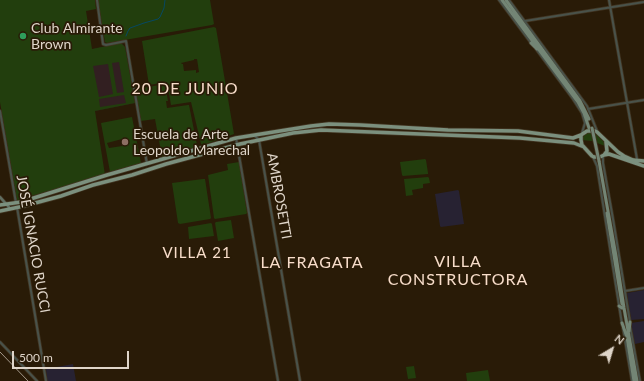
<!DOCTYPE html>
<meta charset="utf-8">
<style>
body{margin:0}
#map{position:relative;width:644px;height:381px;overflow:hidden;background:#291b07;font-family:Lato,sans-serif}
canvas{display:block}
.north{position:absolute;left:592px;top:329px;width:40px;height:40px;-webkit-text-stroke:3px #291b07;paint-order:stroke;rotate:38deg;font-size:11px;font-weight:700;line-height:16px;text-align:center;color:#dfd5c9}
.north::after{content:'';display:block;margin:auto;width:14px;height:18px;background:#dfd5c9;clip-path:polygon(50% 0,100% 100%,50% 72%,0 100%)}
.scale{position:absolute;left:12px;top:351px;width:117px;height:18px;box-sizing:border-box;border:2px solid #dfd5c9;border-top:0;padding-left:5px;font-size:12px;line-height:14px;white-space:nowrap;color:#dfd5c9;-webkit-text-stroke:3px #291b07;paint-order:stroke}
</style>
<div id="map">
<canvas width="644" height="381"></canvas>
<div class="north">N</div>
<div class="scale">500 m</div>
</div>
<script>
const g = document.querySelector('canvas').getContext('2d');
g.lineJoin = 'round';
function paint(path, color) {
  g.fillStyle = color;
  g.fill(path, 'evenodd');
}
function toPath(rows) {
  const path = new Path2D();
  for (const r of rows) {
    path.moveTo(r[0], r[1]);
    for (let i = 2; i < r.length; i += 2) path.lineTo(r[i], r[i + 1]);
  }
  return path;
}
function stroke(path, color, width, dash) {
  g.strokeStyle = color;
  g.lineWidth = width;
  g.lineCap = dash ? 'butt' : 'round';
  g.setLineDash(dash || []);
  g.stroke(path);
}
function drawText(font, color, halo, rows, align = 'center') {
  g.font = font + ' Lato,sans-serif';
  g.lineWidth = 3.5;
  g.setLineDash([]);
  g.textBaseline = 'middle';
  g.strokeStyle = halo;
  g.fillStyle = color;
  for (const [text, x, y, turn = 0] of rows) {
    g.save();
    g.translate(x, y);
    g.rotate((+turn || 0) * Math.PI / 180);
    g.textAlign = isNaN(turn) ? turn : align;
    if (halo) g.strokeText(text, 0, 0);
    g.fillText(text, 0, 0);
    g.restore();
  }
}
paint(toPath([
 [458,190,459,191,464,224,441,227,440,226,435,194],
 [644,290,644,319,631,320,627,293],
 [644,321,644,342,635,344,634,343,631,324,631,323],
 [73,364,76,381,47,381,46,369]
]), '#272232');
paint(toPath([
 [121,43,125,47,135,103,95,111,84,51]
]), '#321f21');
paint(toPath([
 [0,0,95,0,96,9,86,11,92,49,121,43,125,47,135,103,95,111,105,175,17,200,0,102],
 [119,62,124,92,117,93,112,63],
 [108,64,113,94,99,97,93,66],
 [124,95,126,103,100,107,99,99],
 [98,0,210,0,214,24,212,25,107,43,105,42],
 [214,27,216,28,234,134,203,145,201,144,191,102,171,105,167,82,149,85,142,41],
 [194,59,197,59,199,72,196,73,196,70,184,71,183,64,182,64,181,63,194,60],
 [165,84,168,101,166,101,167,108,188,105,189,105,197,145,196,147,162,157,155,119,141,121,136,91,137,89],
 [132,117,141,163,110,172,101,123],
 [122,139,129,139,129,145,109,148,107,143],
 [587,132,594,133,597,135,605,143,605,146,592,141,582,140,584,134],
 [425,159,426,160,428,173,428,174,403,176,402,175,400,162],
 [239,162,247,213,246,214,215,219,214,218,208,175,228,170,227,164],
 [428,177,429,178,430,183,423,184,423,188,412,190,413,195,406,196,404,179],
 [203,179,205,179,211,218,210,219,180,224,178,223,172,183],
 [231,220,234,238,218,241,215,223,216,222],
 [211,223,212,224,214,236,189,239,188,227],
 [414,366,416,378,408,379,406,367],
 [488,370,490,381,467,381,466,373]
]), '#223e0d');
stroke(toPath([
 [126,36,128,31,130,28,144,23,158,19,160,17,164,8,165,0]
]), '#064862', 1);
const tertiary = toPath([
 [97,0,103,44,106,45,126,41,147,164],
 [499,0,531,43],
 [509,0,587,106,597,131],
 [609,0,637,159],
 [525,21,644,2],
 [536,49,573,99,582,113,585,123,582,133],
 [588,109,644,100],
 [0,111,16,203],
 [255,136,259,140,300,381],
 [236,138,278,381],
 [603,156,603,163,613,219,630,322],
 [593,157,597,166,622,324],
 [17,207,46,381],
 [625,291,644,288],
 [630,326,640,381],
 [623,328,632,381],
 [0,342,37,381]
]);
const secondary = toPath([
 [0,197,8,206,10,209]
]);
const primary = toPath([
 [502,0,578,102,584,113,589,128],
 [506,0,580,101,589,119],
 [531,43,537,49],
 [599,161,616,256,624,308,637,381],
 [607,213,622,304],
 [619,306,622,308],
 [622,323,627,337],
 [629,331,630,322],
 [627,337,634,381]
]);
const trunk = toPath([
 [606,142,607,151,604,155,600,157,594,157,592,156,582,145,581,140,581,135,587,131,595,131,597,132,618,152,624,156,633,160,644,161],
 [604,155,609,154,644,166],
 [0,205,21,202,107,175,236,138,311,126,329,124,360,125,448,130,518,131,573,138,581,135],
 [0,211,24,206,61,196,93,185,132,175,166,164,240,144,293,133,321,130,520,138,574,143,584,147]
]);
stroke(tertiary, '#423522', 3.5);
stroke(secondary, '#423522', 4);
stroke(primary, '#423522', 4.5);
stroke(trunk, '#423522', 5);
stroke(tertiary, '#49524a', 2);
stroke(secondary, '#616f62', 2.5);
stroke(primary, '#738575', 3);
stroke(trunk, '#7b907e', 3.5);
stroke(toPath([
 [0,352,28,381]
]), '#a3988a', 1);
const primaryBridge = toPath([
 [592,128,599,161]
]);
stroke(primaryBridge, '#423522', 4.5, []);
stroke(primaryBridge, '#738575', 3);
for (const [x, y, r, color] of [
 [23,36,4,"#2e9e5b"],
 [125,142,4,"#8d6e63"]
]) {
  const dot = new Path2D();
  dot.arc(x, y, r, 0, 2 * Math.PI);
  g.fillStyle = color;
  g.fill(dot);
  stroke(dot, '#291b07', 1.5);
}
drawText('14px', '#dfd5c9', '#291b07', [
 ["Club Almirante",31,28],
 ["Brown",31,44],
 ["Escuela de Arte",133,134],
 ["Leopoldo Marechal",133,150]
], 'left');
drawText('14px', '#dfd5c9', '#291b07', [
 ["AMBROSETTI",279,196,80],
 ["JOSÉ IGNACIO RUCCI",33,244,80]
]);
g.letterSpacing = '1px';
drawText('15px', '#f8ddca', '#291b07', [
 ["VILLA 21",197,253]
]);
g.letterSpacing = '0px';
g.letterSpacing = '1px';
drawText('16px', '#f8ddca', '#291b07', [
 ["20 DE JUNIO",185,89],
 ["VILLA",458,262],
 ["CONSTRUCTORA",458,280],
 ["LA FRAGATA",312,263]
]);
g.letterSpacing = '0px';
</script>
